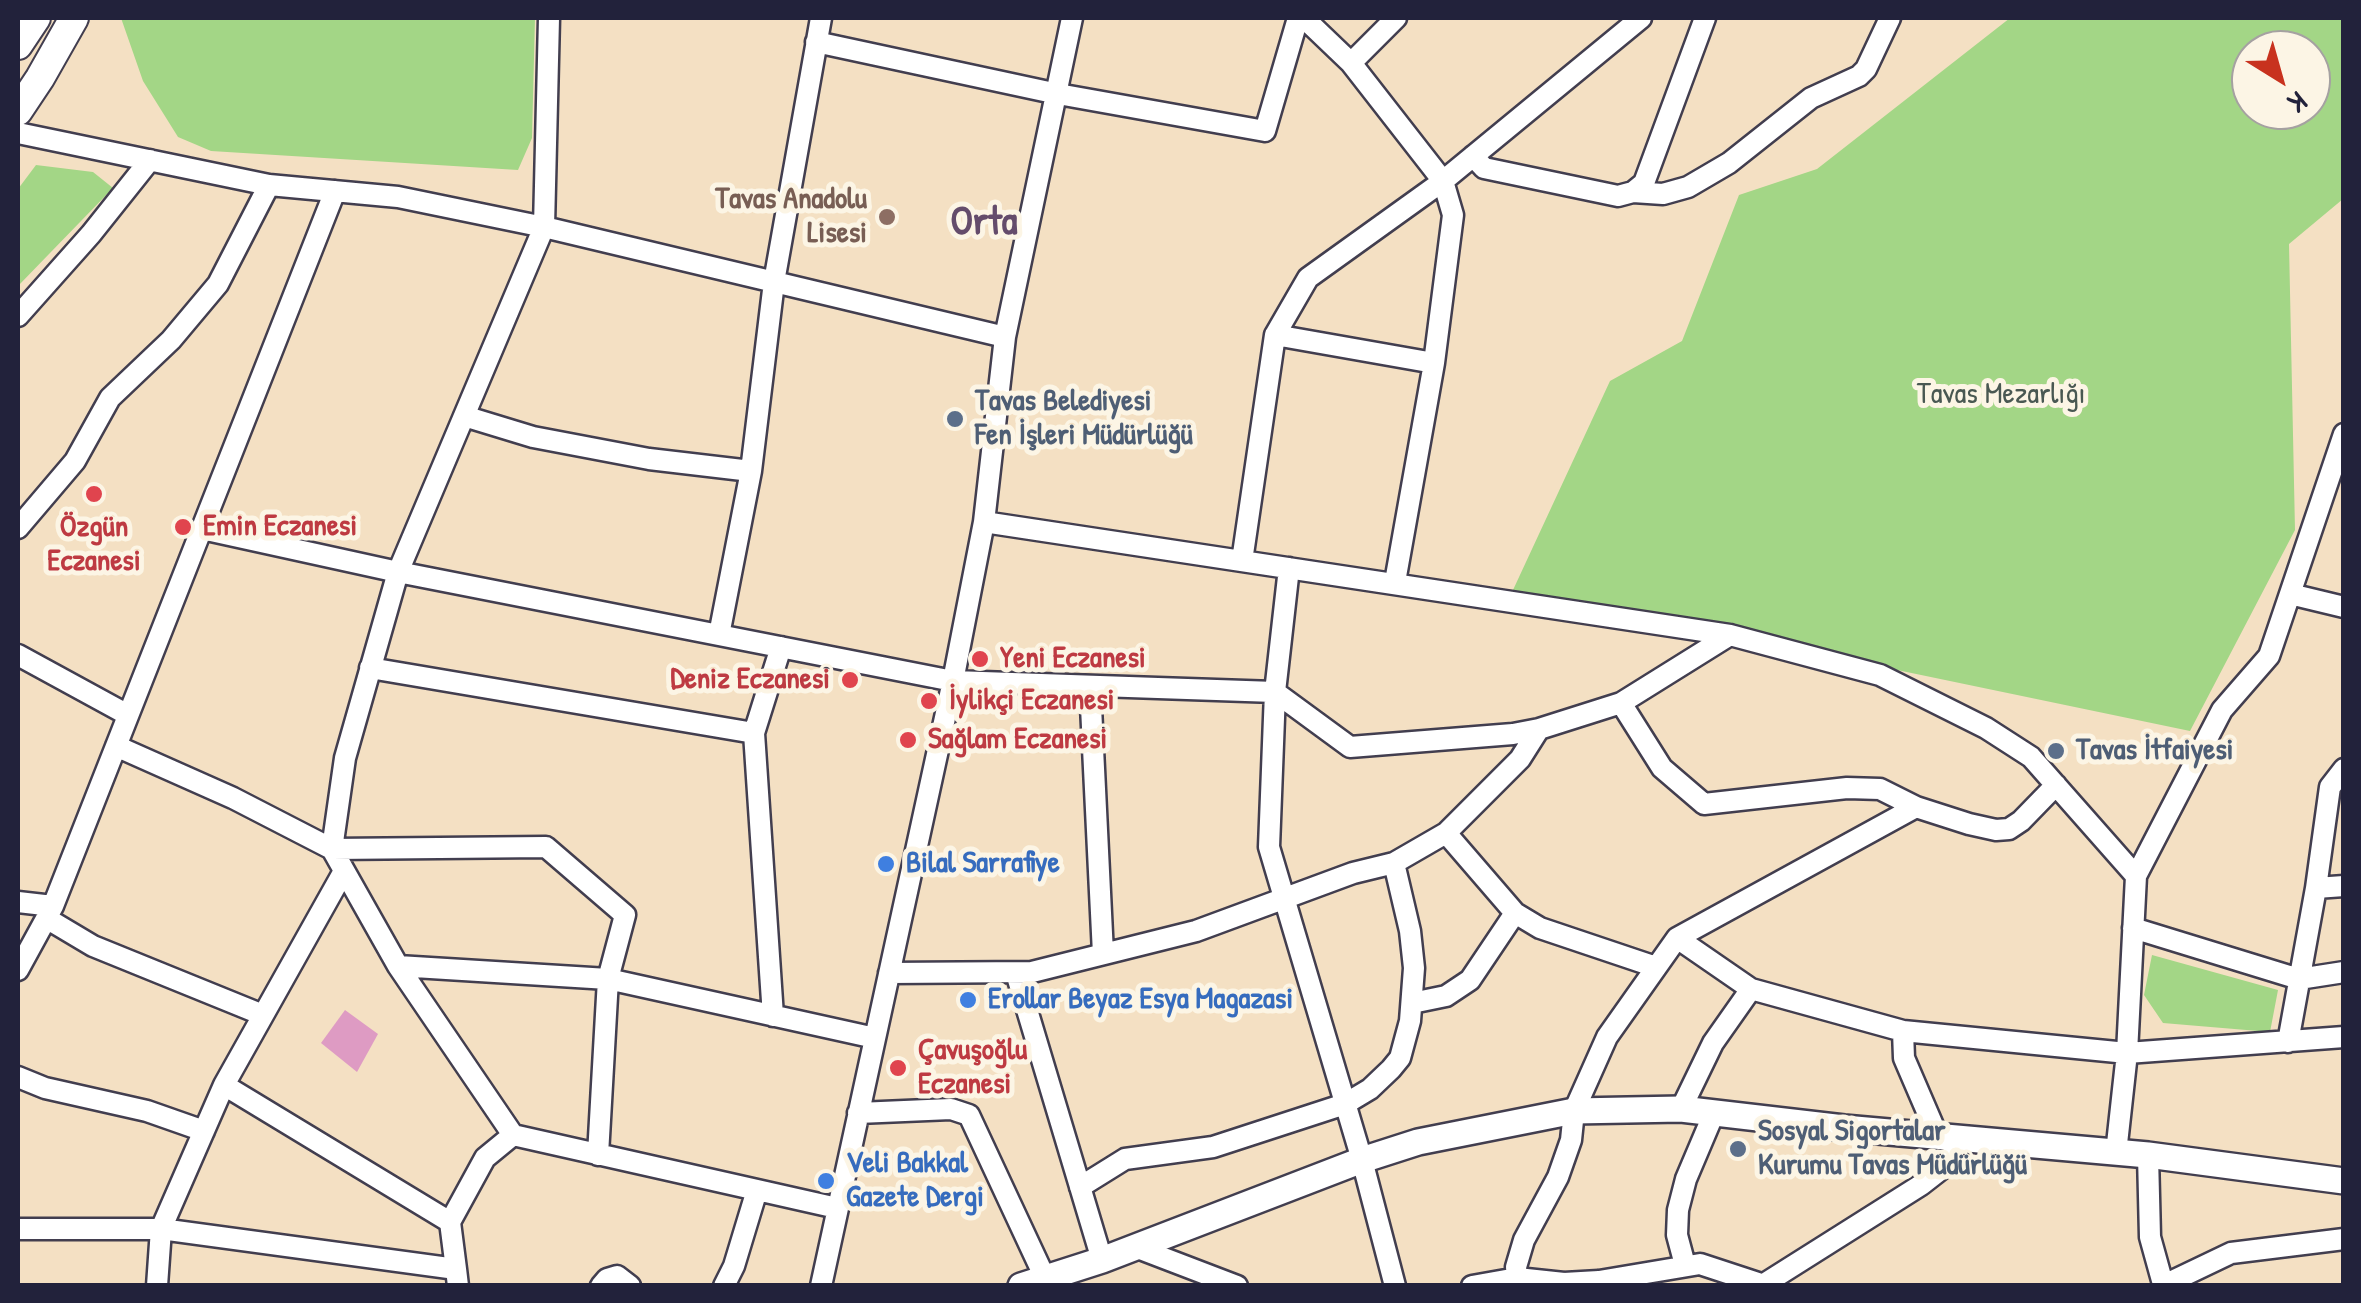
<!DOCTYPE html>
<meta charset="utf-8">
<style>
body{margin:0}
#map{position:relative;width:2361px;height:1303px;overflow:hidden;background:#f4e0c3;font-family:"Patrick Hand",sans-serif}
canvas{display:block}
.frame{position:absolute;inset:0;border:20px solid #22223b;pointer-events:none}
.north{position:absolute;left:2231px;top:30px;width:100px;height:100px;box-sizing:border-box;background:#fcf5e5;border:2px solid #a5a1a1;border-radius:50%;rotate:143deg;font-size:28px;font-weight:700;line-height:40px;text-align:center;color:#22223b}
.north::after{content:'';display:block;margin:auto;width:35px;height:45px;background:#c8321e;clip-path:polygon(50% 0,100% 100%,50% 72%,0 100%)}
</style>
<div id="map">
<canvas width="2361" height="1303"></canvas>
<div class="frame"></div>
<div class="north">K</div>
</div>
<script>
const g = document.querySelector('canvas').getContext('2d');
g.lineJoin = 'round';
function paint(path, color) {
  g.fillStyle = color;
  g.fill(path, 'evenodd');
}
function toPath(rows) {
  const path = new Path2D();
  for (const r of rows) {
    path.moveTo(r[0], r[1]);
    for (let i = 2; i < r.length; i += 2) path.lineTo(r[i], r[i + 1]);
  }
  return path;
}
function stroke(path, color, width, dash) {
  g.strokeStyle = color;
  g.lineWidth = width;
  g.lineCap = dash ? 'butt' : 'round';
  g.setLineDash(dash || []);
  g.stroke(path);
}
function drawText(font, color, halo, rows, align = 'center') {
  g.font = font + ' "Patrick Hand",sans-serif';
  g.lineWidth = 10;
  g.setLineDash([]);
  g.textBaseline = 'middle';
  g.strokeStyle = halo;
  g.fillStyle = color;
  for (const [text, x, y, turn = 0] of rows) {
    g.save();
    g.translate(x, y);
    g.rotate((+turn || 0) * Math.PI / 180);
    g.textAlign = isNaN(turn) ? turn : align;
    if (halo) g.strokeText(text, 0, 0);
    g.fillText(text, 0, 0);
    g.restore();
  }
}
paint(toPath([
 [121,18,535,18,532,138,518,170,211,151,178,137,143,81],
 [2010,18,2343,18,2343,199,2289,244,2295,530,2190,731,1513,590,1610,381,1682,341,1739,195,1817,169],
 [2251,50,2311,50,2311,110,2251,110],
 [36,165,93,172,113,188,18,286,18,189],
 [2152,955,2278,990,2270,1032,2163,1023,2144,995]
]), '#a3d686');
paint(toPath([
 [345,1010,378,1034,357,1072,321,1043]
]), '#de9bc3');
const minor = toPath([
 [1304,18,1351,63,1443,181,1453,215,1434,363,1395,582],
 [816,42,1058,94,1265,131,1298,18],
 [1351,63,1396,18],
 [18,133,269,185,398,197,544,227,1005,337],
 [1473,156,1484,168,1618,196,1633,192,1644,183,1705,18],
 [1633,192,1663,194,1688,187,1729,163,1811,98,1859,76,1866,69,1890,18],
 [18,316,91,234,150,160],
 [1275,335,1434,363],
 [464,416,533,437,649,459,751,471],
 [984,522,1730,635,1880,675,1986,728,2031,757,2136,876,2127,1053,2116,1153],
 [18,528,75,461,110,398,171,340,218,284,269,185],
 [202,529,398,572,953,681,1275,692,1350,747,1513,734,1539,729,1621,703,1730,635],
 [1242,561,1275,335,1308,278,1443,181,1641,18],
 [1289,568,1275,692,1269,847,1362,1160,1395,1286],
 [2290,594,2344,607],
 [719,635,751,471,774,282,821,18],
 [18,655,128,715],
 [370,668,754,733],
 [1090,686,1103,954],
 [1621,703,1662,768,1704,804,1847,788,1880,789,1916,807],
 [116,746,233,798,332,849,345,758,398,572,544,227,549,18],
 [1446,833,1515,913,1540,928,1656,967],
 [344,871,224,1085,450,1222],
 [2136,876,2222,710,2269,656,2344,434],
 [2316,888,2330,787,2344,769],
 [18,902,53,906],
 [46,918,93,946,263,1015],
 [2133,928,2299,979,2344,972],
 [1677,938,1751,989,1903,1031,2127,1053,2344,1037],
 [398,966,513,1135,485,1158,450,1222,456,1269],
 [18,970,53,906,335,191],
 [889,973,1032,972,1196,931,1353,873,1394,863,1446,833,1520,759,1539,729],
 [1016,973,1102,1260],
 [1412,1003,1446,996,1470,980,1515,913],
 [773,1016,754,733,781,647],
 [1903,1031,1904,1058,1938,1137],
 [2288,1042,2316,888,2344,886],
 [18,1077,45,1088,147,1111,204,1131],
 [1681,1109,1713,1043,1751,989],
 [858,1113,951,1109,969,1115,1045,1278],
 [513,1135,837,1208],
 [598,1155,608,979,625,915,546,847,332,849,398,966,608,979,875,1038],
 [2148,1155,2150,1237,2163,1284],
 [1080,1187,1125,1159,1213,1147,1345,1104,1370,1089,1391,1069,1400,1058,1410,1021,1414,968,1410,931,1394,863],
 [18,1229,161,1229,456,1269,458,1286],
 [1135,1247,1237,1286],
 [1685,1265,1677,1235,1678,1210,1686,1179,1714,1113],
 [1517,1278,1516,1267,1524,1240,1558,1177,1571,1140,1574,1111,1607,1037,1677,938,1916,807,1969,824,1996,830,2009,829,2021,821,2056,785],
 [157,1286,161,1229,224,1085],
 [601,1286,607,1279,617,1276,630,1286],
 [724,1286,734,1266,757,1190],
 [821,1286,953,681,984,522,1005,337,1072,18],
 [1472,1286,1517,1278,1564,1283,1599,1281,1700,1264,1767,1286],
 [1761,1286,1921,1185,1948,1164,1959,1139],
 [2162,1286,2231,1253,2344,1239]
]);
const major = toPath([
 [1021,1286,1102,1260,1362,1160,1418,1142,1574,1111,1681,1109,1844,1128,2148,1155,2344,1181]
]);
const highway = toPath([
 [18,45,36,18],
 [18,111,40,78,74,18]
]);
stroke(minor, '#423e4f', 25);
stroke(major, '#423e4f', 30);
stroke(highway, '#423e4f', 32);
stroke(minor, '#fff', 20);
stroke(major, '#fff', 25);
stroke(highway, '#fff', 28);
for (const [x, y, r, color] of [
 [887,217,10,"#8d6e63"],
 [955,419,10,"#5c6f8a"],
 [94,494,10,"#e0444e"],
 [183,527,10,"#e0444e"],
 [980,659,10,"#e0444e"],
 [850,680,10,"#e0444e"],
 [929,701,10,"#e0444e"],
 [908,740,10,"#e0444e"],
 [2056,751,10,"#5c6f8a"],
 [886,864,10,"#3f7fe0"],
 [968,1000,10,"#3f7fe0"],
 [898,1068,10,"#e0444e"],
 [1738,1149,10,"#5c6f8a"],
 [826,1181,10,"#3f7fe0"]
]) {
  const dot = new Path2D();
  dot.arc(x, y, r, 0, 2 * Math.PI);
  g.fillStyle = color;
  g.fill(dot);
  stroke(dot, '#fcf5e5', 4);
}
drawText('bold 30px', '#785e54', '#fcf5e5', [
 ["Tavas Anadolu",867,200],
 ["Lisesi",867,234]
], 'right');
drawText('30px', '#495852', '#fcf5e5', [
 ["Tavas Mezarlığı",2001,395]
]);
drawText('bold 30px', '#4e5e75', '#fcf5e5', [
 ["Tavas Belediyesi",975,402],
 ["Fen İşleri Müdürlüğü",975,436],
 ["Tavas İtfaiyesi",2076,751],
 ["Sosyal Sigortalar",1758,1132],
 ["Kurumu Tavas Müdürlüğü",1758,1166]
], 'left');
drawText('bold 30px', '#be3a42', '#fcf5e5', [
 ["Emin Eczanesi",203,527],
 ["Özgün",94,528,"center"],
 ["Eczanesi",94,562,"center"],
 ["Yeni Eczanesi",1000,659],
 ["Deniz Eczanesi",830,680,"right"],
 ["İylikçi Eczanesi",949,701],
 ["Sağlam Eczanesi",928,740],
 ["Çavuşoğlu",918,1051],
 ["Eczanesi",918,1085]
], 'left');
drawText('bold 30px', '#366cbe', '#fcf5e5', [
 ["Bilal Sarrafiye",906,864],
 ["Erollar Beyaz Esya Magazasi",988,1000],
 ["Veli Bakkal",846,1164],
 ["Gazete Dergi",846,1198]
], 'left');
drawText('bold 40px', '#644c6b', '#fcf5e5', [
 ["Orta",984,223]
]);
</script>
